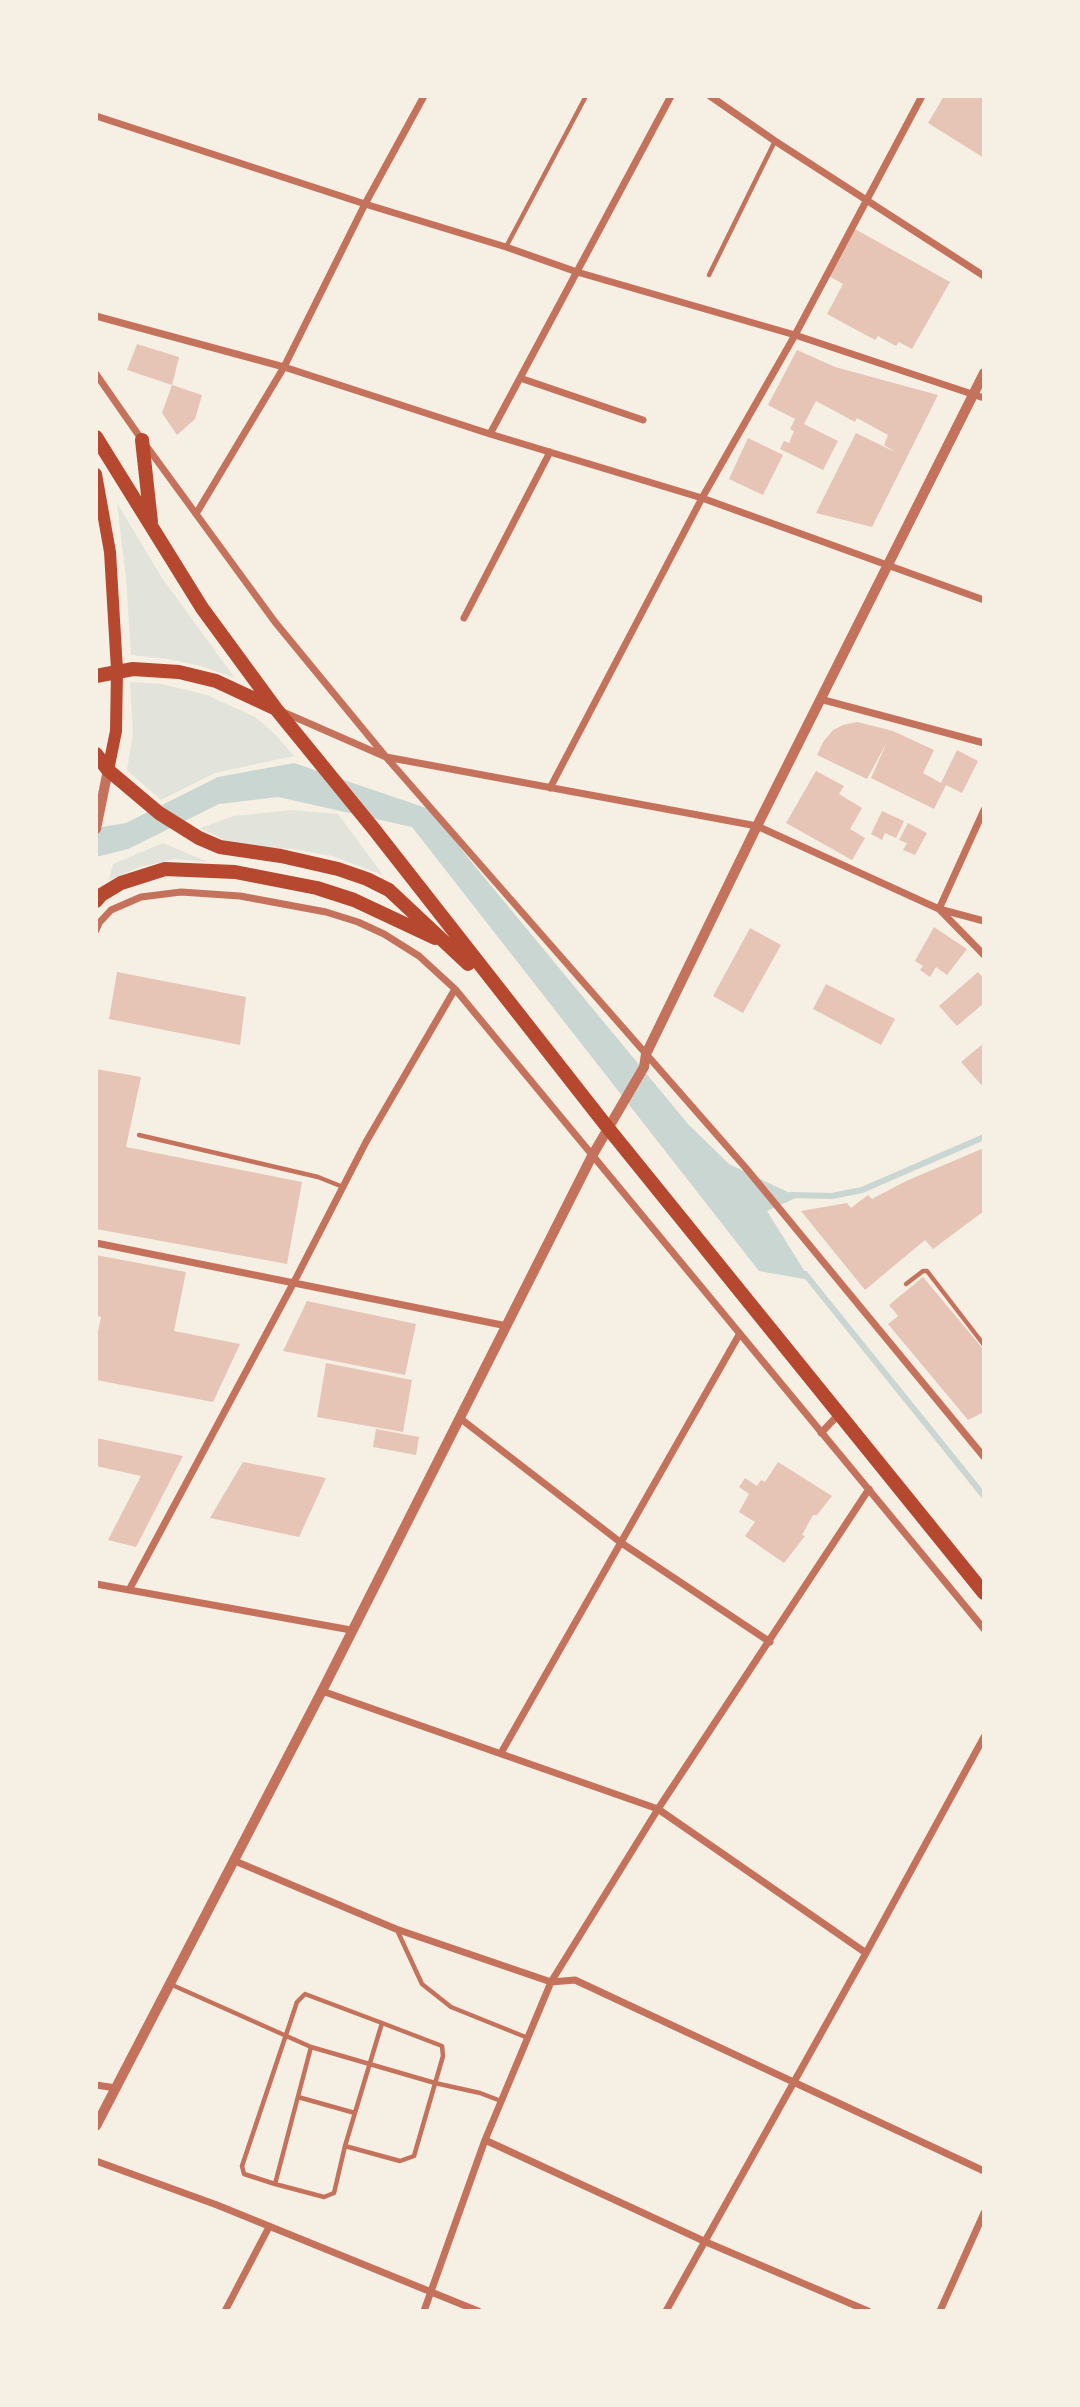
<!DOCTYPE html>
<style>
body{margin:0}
#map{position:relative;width:1080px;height:2407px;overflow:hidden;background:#f6efe4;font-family:"Source Sans 3",sans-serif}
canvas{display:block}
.frame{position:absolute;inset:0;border:98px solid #f6efe4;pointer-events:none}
</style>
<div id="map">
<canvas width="1080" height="2407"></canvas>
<div class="frame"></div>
</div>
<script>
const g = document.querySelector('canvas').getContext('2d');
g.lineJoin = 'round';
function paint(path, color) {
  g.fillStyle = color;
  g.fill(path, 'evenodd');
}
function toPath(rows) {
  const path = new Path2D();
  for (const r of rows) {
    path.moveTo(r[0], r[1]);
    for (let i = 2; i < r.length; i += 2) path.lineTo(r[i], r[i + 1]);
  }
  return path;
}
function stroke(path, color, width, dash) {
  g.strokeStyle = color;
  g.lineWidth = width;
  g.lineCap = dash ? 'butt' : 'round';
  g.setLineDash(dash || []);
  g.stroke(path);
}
paint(toPath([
 [117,503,162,578,235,678,201,666,168,659,131,655,126,578],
 [130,682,162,684,207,695,255,717,274,733,294,756,215,773,161,800,127,770,133,733],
 [291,810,338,814,383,875,332,856,293,849,252,846,224,840,200,828,234,816],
 [163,843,208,862,174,859,140,867,109,880,113,864]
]), '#e2e4dc');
paint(toPath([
 [294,763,432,810,469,859,688,1124,729,1164,798,1197,767,1211,810,1280,759,1271,412,827,278,797,219,804,128,849,96,857,96,828,126,823,218,777]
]), '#c9d6d2');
stroke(toPath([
 [791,1195,832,1196,862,1190,984,1137],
 [805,1274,984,1496]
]), '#c9d6d2', 6);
paint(toPath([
 [944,96,984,96,984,158,928,123],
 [855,229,950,282,912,349,899,342,896,346,878,336,875,340,827,314,843,284,829,276],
 [137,344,179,357,172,385,127,370],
 [797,350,835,367,938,395,872,527,816,513,856,433,897,453,884,445,888,435,857,418,855,422,816,401,804,424,838,441,823,470,780,449,784,441,789,443,794,431,790,429,795,419,768,405],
 [172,385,202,395,195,419,177,435,162,413],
 [748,438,783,455,763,495,729,479],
 [857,722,893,731,934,750,923,773,941,783,957,750,978,761,962,793,946,785,934,809,871,778,887,742,867,779,817,755,823,742,833,730,843,725],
 [816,771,844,786,839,794,862,808,850,829,865,838,852,860,786,823],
 [882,811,904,821,896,838,885,833,882,840,871,834],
 [908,823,927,833,915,855,903,850,907,843,899,840],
 [934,927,967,949,947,975,936,967,930,977,920,970,923,966,915,961],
 [750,928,781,945,743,1013,713,996],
 [117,972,246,997,240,1045,109,1019],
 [978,972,984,979,984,1003,957,1026,939,1006],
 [826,984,895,1019,881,1045,813,1009],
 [984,1043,984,1088,961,1062],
 [96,1069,141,1077,126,1147,302,1182,287,1264,96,1229],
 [984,1148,984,1211,933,1249,925,1240,865,1290,801,1211,847,1203,851,1208,868,1195,872,1199,906,1181],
 [96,1255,186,1272,174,1331,240,1344,213,1402,96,1380,96,1341,101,1317,96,1316],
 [923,1277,984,1350,984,1412,968,1420,888,1324,898,1316,889,1305],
 [307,1301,416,1324,405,1375,283,1351],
 [326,1363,412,1380,403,1432,317,1417],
 [376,1429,419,1437,416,1455,373,1447],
 [96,1438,183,1456,136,1547,108,1540,141,1476,96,1466],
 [243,1462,326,1478,299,1537,210,1518],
 [778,1462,832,1496,817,1515,813,1515,802,1535,805,1536,784,1563,745,1536,755,1522,739,1512,749,1494,739,1487,745,1478,757,1486,761,1480,765,1482]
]), '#e6c5b7');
stroke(toPath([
 [506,247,586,96],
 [709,275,775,141],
 [139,1135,318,1177,343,1187],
 [906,1284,923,1271,927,1271,984,1345],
 [397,1930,422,1984,451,2007,528,2038],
 [170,1984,311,2047],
 [298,2097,355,2113],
 [345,2146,400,2161,414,2156,443,2056,442,2046,382,2023,305,1994,297,2002,242,2166,244,2174,275,2184,324,2197,334,2193,345,2146,382,2023],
 [275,2184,311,2047,435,2083,480,2093,501,2101]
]), '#c5725c', 4.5);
stroke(toPath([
 [710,96,775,141,984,276],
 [96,116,365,204,506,247,577,272,795,335,984,398],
 [96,316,284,367,490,434,702,498,984,600],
 [96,374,142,440,275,622,386,757,745,1167,984,1457],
 [520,378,643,420],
 [490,434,671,96],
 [196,514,284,367,365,204,424,96],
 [464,618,550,452],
 [820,699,984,743],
 [283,712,386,757,757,826,939,909,984,955],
 [550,788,702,498,795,335,922,96],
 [984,810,939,909,984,921],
 [96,930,99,923,111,910,141,897,181,892,240,896,326,912,358,922,384,934,419,956,455,989,984,1629],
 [96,1243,507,1326],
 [461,1419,620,1542,770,1642],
 [821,1433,838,1415],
 [96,1584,351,1630],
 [129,1590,294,1282,366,1142,455,989],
 [322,1691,658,1809,866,1953],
 [501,1753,739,1335],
 [235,1861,396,1929,551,1982,575,1980,984,2171],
 [96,2085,116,2088],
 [485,2140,706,2242,868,2311],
 [96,2161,217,2205,478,2311],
 [225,2311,269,2227],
 [424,2311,485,2140,551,1982,658,1809,869,1489],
 [666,2311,866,1953,984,1737],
 [940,2311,984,2213]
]), '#c5725c', 7);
stroke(toPath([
 [96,829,108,770],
 [96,2126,322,1691,592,1156,644,1067,646,1054,757,826,984,373]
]), '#c5725c', 10);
stroke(toPath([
 [96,474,110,552,117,670,116,731,108,770]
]), '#b5482f', 12);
stroke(toPath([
 [96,437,202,608,276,709,373,828,608,1128,984,1593],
 [142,440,151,522],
 [96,676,133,669,179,672,216,681,274,708],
 [96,754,108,770,159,813,199,838,220,847,281,856,338,869,367,879,389,890,468,964],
 [96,901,101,895,121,883,165,869,235,872,317,888,354,900,435,938]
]), '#b5482f', 14);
</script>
